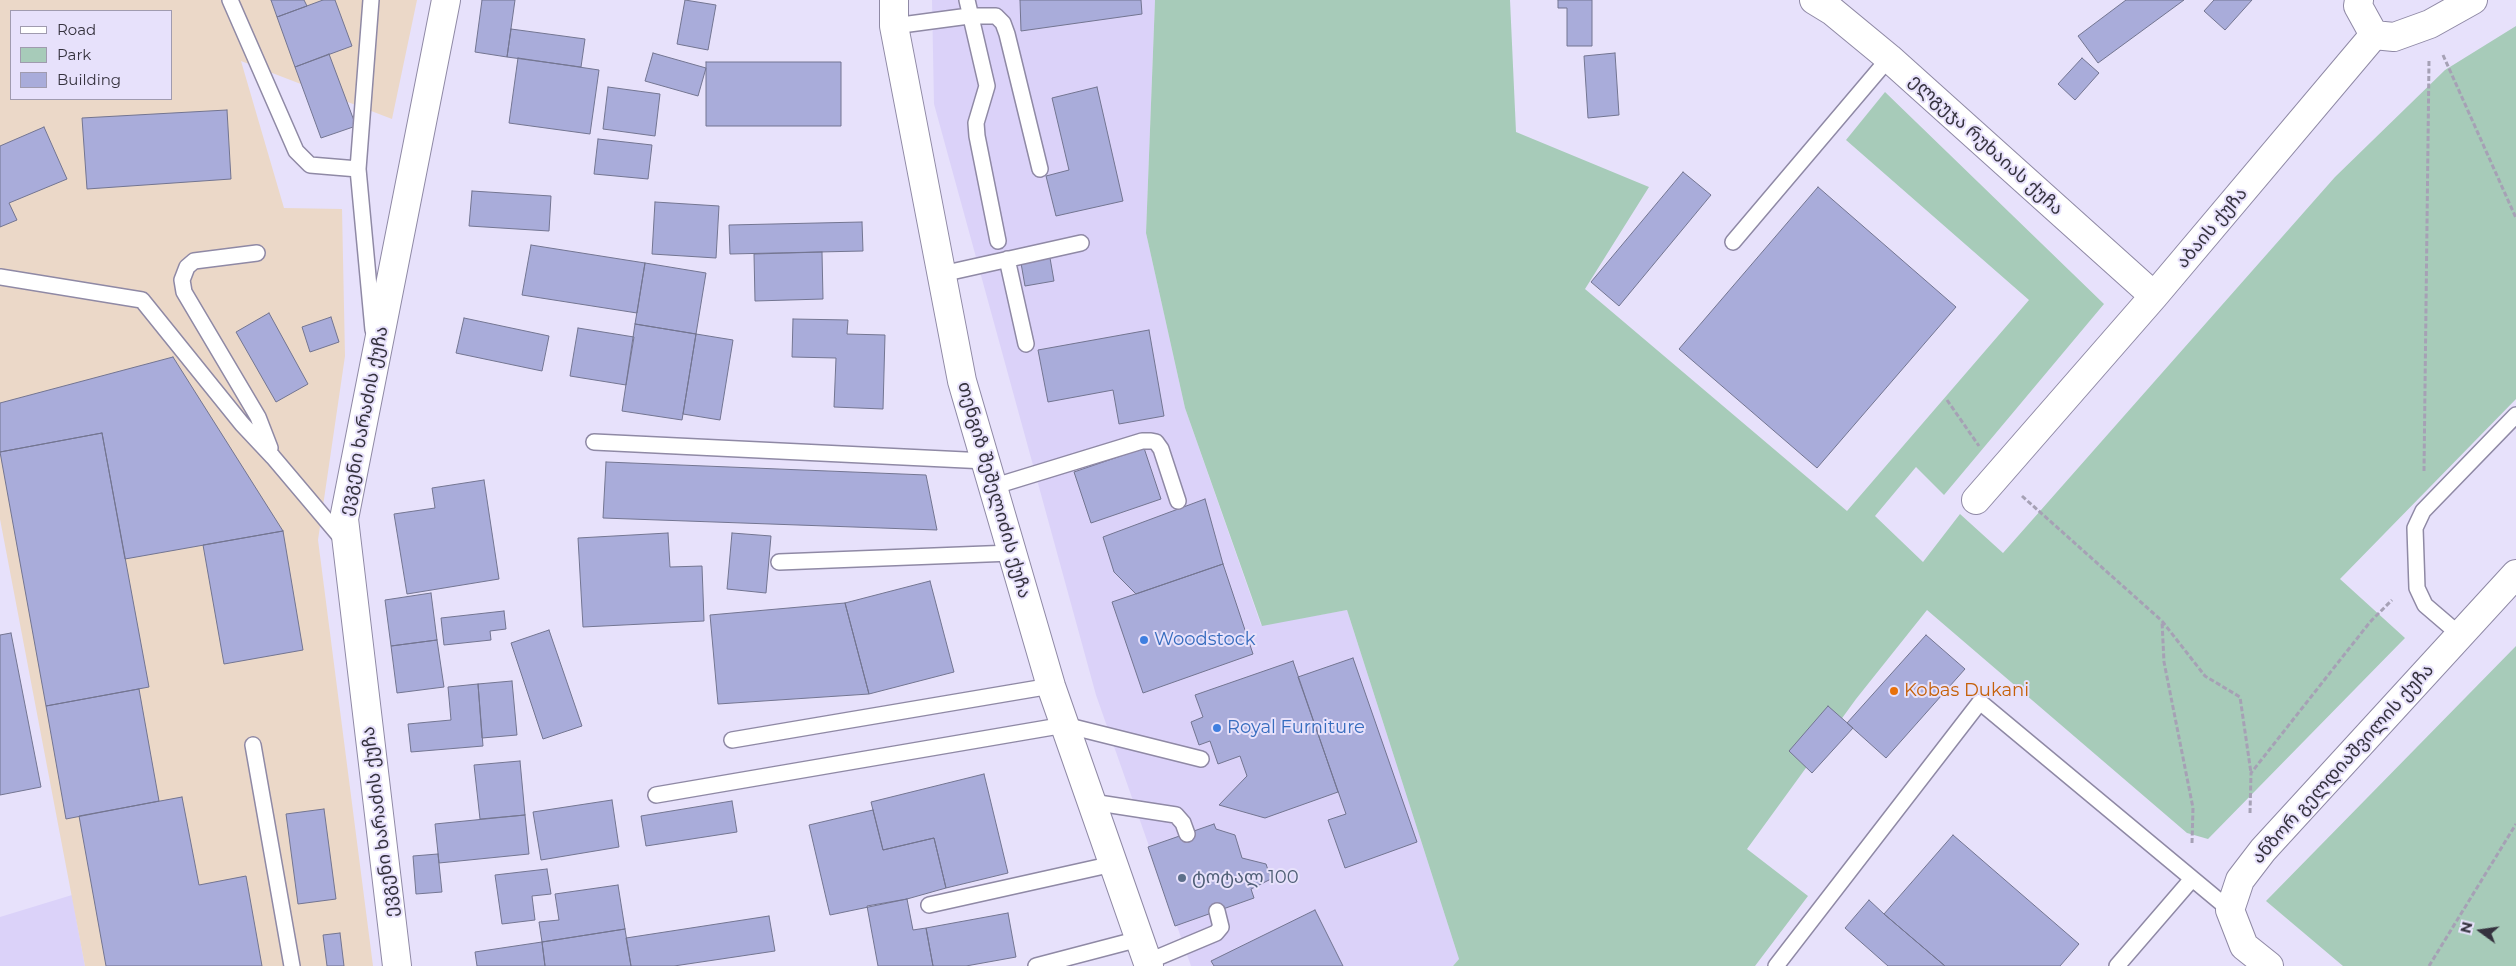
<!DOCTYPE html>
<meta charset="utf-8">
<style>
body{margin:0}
#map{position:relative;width:2516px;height:966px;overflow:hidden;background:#e7e1fb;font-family:Montserrat,sans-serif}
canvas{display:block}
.legend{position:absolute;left:10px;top:10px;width:162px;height:90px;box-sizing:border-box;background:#e7e1fb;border:1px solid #a09baf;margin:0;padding:6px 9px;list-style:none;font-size:15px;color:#35323e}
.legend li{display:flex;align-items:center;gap:10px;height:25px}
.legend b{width:25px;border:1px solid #a09baf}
.north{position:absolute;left:2456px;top:906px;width:50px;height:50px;-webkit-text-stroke:4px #e7e1fb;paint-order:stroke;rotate:284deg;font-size:14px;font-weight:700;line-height:20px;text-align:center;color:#35323e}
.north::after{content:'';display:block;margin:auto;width:18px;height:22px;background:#35323e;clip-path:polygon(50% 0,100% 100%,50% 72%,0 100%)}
</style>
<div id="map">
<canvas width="2516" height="966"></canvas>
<ul class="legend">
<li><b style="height:6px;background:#fff"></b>Road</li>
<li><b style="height:14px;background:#a7cbb9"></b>Park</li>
<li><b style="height:14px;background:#a9acda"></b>Building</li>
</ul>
<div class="north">N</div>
</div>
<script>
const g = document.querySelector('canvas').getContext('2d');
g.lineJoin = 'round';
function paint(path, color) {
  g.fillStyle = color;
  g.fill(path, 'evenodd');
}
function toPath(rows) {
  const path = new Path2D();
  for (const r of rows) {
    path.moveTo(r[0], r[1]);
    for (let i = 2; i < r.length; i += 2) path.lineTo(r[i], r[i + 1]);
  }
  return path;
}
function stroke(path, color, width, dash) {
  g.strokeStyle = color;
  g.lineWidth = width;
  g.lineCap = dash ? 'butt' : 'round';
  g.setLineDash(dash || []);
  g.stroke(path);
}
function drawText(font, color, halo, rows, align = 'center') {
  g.font = font + ' Montserrat,"Noto Sans Georgian",sans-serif';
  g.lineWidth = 4;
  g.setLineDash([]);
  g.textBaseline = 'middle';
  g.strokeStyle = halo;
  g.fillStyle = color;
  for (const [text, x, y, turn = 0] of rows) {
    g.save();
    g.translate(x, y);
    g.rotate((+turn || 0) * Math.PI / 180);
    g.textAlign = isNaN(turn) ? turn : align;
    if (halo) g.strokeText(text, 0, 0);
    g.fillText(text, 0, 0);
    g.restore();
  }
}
paint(toPath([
 [932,0,1155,0,1146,233,1185,408,1261,625,1347,610,1459,959,1453,966,1191,966,1096,695,934,104],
 [72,895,85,966,0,966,0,917]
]), '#dbd2f9');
paint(toPath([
 [0,0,417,0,392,119,241,61,284,208,342,209,345,356,318,540,373,966,85,966,0,519],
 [11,11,171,11,171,99,11,99]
]), '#ebd8c8');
paint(toPath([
 [1155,0,1510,0,1516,132,1649,187,1585,289,1847,511,2029,300,1846,140,1885,92,2104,304,1944,495,1916,467,1875,516,1923,562,1960,514,2003,553,2335,177,2445,70,2516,26,2516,399,2340,579,2405,638,2208,839,2187,833,1927,610,1856,699,1747,849,1808,896,1755,966,1453,966,1459,959,1347,610,1262,626,1185,408,1146,233],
 [2516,646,2516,966,2343,966,2266,901]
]), '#a7cbb9');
const building = toPath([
 [271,0,304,0,307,6,277,17,271,0],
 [323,0,335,0,352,46,295,67,277,17,323,0],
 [482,0,515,0,507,57,475,52,482,0],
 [685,0,716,5,708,50,677,44,685,0],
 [1020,0,1141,0,1142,14,1021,31,1020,0],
 [1558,0,1592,0,1592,46,1567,46,1567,8,1558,8,1558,0],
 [2126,0,2184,0,2098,63,2078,36,2126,0],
 [2214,0,2252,0,2225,30,2204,11,2214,0],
 [511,29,585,39,581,67,507,57,511,29],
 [653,53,706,68,698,96,645,81,653,53],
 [1615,53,1619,115,1588,118,1584,56,1615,53],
 [329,54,356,126,321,138,295,67,329,54],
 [518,58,599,70,590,134,509,123,518,58],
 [2082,58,2099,73,2075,100,2058,84,2082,58],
 [706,62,841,62,841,126,706,126,706,62],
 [608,87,660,94,655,136,603,129,608,87],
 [1097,87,1123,201,1056,216,1046,176,1069,170,1052,98,1097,87],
 [227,110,231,179,87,189,82,118,227,110],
 [44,127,67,179,9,203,17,220,0,227,0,146,44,127],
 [598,139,652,145,648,179,594,174,598,139],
 [1683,172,1711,195,1619,306,1591,282,1683,172],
 [1818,187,1956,307,1817,468,1679,349,1818,187],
 [472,191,551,196,549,231,469,226,472,191],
 [655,202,719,206,716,258,652,254,655,202],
 [862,222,863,251,730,254,729,225,862,222],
 [531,245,645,263,637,313,522,295,531,245],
 [822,252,823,299,755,301,754,254,822,252],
 [1050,258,1054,281,1025,286,1021,263,1050,258],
 [645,263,706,273,696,334,635,324,645,263],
 [269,313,308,384,276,402,236,332,269,313],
 [331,317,339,342,310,352,302,327,331,317],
 [464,318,549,336,542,371,456,353,464,318],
 [793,319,848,320,847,334,885,335,883,409,834,407,836,358,792,357,793,319],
 [635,324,696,334,682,420,622,411,635,324],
 [578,328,634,337,626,385,570,376,578,328],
 [1149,330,1164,416,1119,424,1113,390,1048,402,1038,350,1149,330],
 [696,334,733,340,720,420,683,414,696,334],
 [173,357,283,531,125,559,102,433,0,452,0,403,173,357],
 [102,433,149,687,46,706,0,452,102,433],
 [1144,448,1161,499,1091,523,1074,472,1144,448],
 [606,462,926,475,937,530,603,518,606,462],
 [484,480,499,579,407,594,394,514,435,508,432,488,484,480],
 [1205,499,1223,564,1136,594,1114,572,1103,537,1205,499],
 [283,531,303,650,224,664,203,545,283,531],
 [668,533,670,567,702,566,704,621,583,627,578,538,668,533],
 [732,533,771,536,766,593,727,589,732,533],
 [1223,564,1253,654,1143,693,1112,602,1223,564],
 [930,581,954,672,869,694,845,603,930,581],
 [431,593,437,640,391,646,385,600,431,593],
 [845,603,869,694,718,704,710,615,845,603],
 [504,611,506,629,490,631,491,640,444,645,441,618,504,611],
 [549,630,582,726,543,739,511,643,549,630],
 [11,633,41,787,0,795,0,635,11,633],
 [1926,635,1965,669,1886,758,1847,723,1926,635],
 [437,640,444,687,397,693,391,646,437,640],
 [1353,658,1417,842,1345,868,1328,820,1346,814,1298,677,1353,658],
 [1293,661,1338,792,1265,818,1219,805,1247,776,1240,756,1218,764,1210,741,1199,745,1191,722,1203,717,1195,695,1293,661],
 [512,681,517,735,482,738,478,684,512,681],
 [478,684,483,746,411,752,408,724,451,720,448,687,478,684],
 [139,689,159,801,66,819,46,706,139,689],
 [1828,706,1853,728,1812,773,1789,751,1828,706],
 [520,761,525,815,480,819,474,765,520,761],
 [984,774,1008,873,946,888,934,838,883,850,871,802,984,774],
 [182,797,199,885,246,876,262,966,106,966,79,816,182,797],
 [612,800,619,847,541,860,533,812,612,800],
 [732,801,737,832,646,846,641,816,732,801],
 [324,809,336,899,298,904,286,814,324,809],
 [873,810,883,850,934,838,946,888,907,899,830,915,809,825,873,810],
 [525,815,529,854,439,863,435,824,525,815],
 [1214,824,1216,829,1235,835,1242,858,1266,864,1271,879,1251,889,1254,898,1175,926,1148,847,1214,824],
 [1953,835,2079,944,2060,966,1945,966,1884,914,1953,835],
 [438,854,442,892,416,894,413,856,438,854],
 [547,869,551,894,532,896,535,920,502,924,495,875,547,869],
 [618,885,625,929,542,942,539,922,559,920,555,894,618,885],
 [907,899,913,930,926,928,933,966,878,966,867,906,907,899],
 [1869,900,1884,914,1945,966,1888,966,1845,928,1869,900],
 [1315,910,1343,966,1214,966,1211,961,1315,910],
 [1008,913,1016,957,966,966,933,966,926,928,1008,913],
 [769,916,775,951,674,966,631,966,626,938,769,916],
 [625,929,631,966,545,966,542,942,625,929],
 [340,933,344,966,327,966,323,935,340,933],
 [542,942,545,966,477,966,475,952,542,942]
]);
paint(building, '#a9acda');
stroke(building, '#737591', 1);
const service = toPath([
 [230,0,296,151,310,165,358,169],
 [371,0,358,169,373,330],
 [967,0,987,86,976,123,977,136,998,241],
 [894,26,969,16,996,16,1003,23,1007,34,1040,169],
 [1733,242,1889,58],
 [257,253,194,261,187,267,182,280,184,292,258,417,270,448],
 [1007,259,1026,344],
 [942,274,1081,243],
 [0,277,142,300,242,424,273,457,344,541],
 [594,442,986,461],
 [992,487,1142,441,1151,441,1156,442,1161,449,1178,501],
 [779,562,1012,553],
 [2460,635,2425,605,2417,588,2415,528,2423,511,2516,415],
 [732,740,1051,686],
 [253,745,292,966],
 [656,795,1065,725,1201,759],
 [1092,802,1176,815,1183,823,1187,834],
 [929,905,1113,864],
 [1147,962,1216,933,1221,927,1217,911],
 [1036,966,1139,939],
 [1776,966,1980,702,2230,910],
 [2117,966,2192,879]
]);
const minor = toPath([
 [1814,0,1832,11,1889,58,2154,296],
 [1976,500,2154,296,2374,35],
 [397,966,344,519,446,0]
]);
const tertiary = toPath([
 [2359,0,2358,6,2374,35,2394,37,2430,24,2473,0],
 [2269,966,2244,946,2230,910,2240,880,2263,850,2516,574]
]);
const primary = toPath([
 [894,0,894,26,962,381,1051,686,1149,966]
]);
stroke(service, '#8f89a5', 18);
stroke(minor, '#8f89a5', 30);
stroke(tertiary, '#8f89a5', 30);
stroke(primary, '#8f89a5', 30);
stroke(toPath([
 [2443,55,2516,218],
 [1947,400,1979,446],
 [2424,471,2429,60],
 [2022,496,2162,621],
 [2250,813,2251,773,2370,622,2392,600],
 [2192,843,2193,808,2164,662,2162,621,2205,676,2240,697,2251,773],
 [2429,966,2516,824]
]), '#a6a1b5', 3, [5, 2.5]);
stroke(service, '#fff', 15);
stroke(minor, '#fff', 28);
stroke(tertiary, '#fff', 28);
stroke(primary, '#fff', 28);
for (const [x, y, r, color] of [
 [1144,640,5,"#3f7fe0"],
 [1894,691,5,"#e8710a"],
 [1217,728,5,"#3f7fe0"],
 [1182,878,5,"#5c6f8a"]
]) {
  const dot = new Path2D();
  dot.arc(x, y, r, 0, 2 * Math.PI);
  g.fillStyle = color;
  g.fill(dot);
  stroke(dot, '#e7e1fb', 2);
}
drawText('18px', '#35323e', '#e7e1fb', [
 ["ელგუჯა რუხაიას ქუჩა",1986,145,42],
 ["აბაის ქუჩა",2212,228,-50],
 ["ევგენი ხარაძის ქუჩა",364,421,-79],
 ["თენგიზ შეშელიძის ქუჩა",994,490,74],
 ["ანზორ გელდიაშვილის ქუჩა",2343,764,-48],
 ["ევგენი ხარაძის ქუჩა",380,822,-97]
]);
drawText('18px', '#366cbe', '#e7e1fb', [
 ["Woodstock",1154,640],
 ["Royal Furniture",1227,728]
], 'left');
drawText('18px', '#c56008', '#e7e1fb', [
 ["Kobas Dukani",1904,691]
], 'left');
drawText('18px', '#4e5e75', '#e7e1fb', [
 ["ტოტალ 100",1192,878]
], 'left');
</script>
